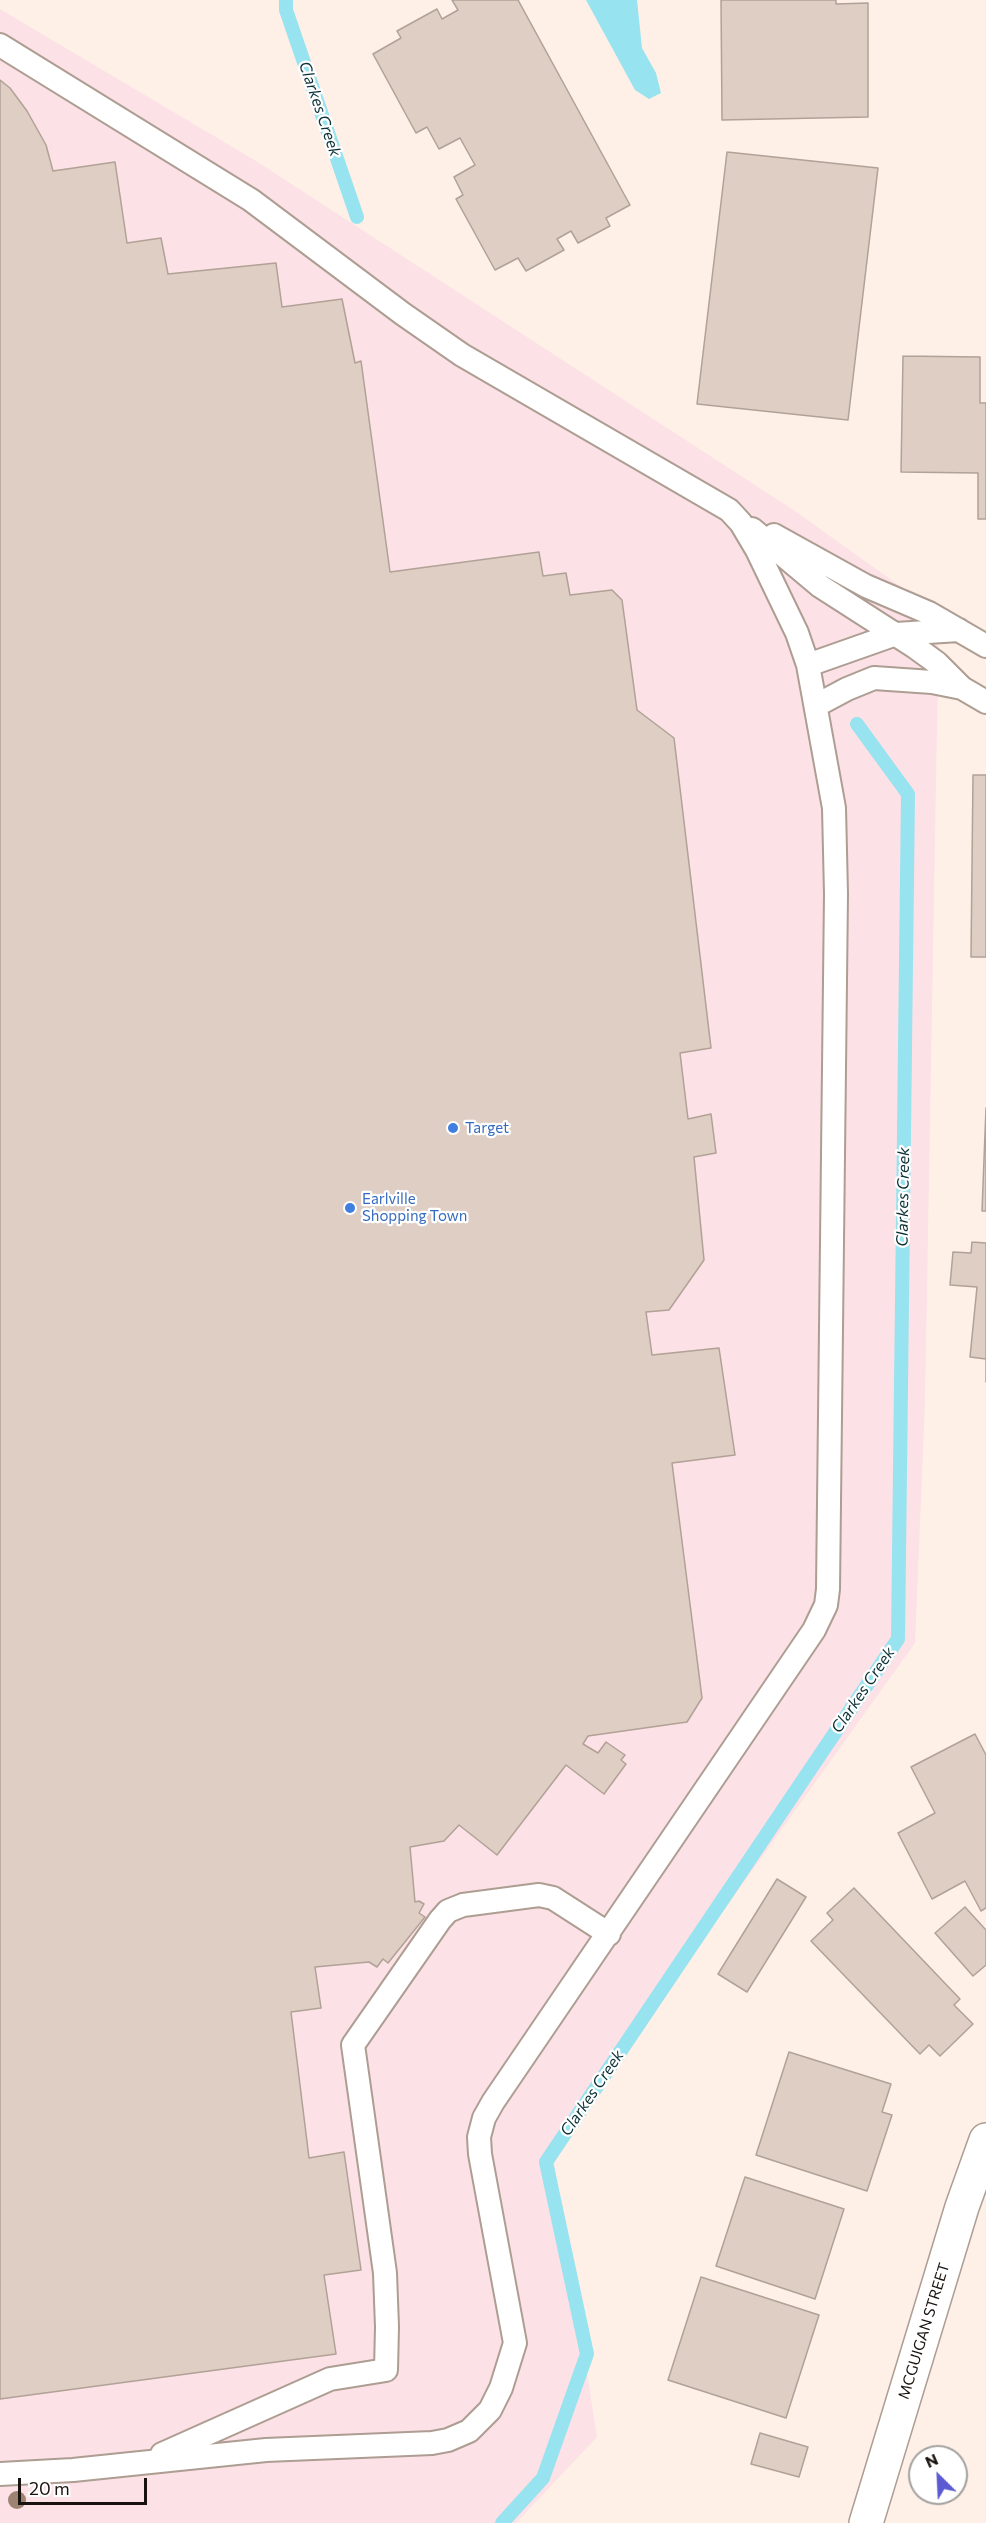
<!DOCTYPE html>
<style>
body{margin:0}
#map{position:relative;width:986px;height:2523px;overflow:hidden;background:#fef0e7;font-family:Commissioner,sans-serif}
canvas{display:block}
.north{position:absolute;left:908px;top:2445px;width:60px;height:60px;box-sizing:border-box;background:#fff;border:2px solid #a3a19f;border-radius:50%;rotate:336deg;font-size:16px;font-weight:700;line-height:24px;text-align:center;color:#19130f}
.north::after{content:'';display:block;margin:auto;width:21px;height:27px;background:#5c5ad2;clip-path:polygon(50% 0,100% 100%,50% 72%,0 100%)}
.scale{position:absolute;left:18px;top:2478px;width:129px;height:27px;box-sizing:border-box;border:3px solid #19130f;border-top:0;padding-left:8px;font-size:18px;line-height:21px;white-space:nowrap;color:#19130f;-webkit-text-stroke:4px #fff;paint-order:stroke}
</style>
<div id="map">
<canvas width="986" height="2523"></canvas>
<div class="north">N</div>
<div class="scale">20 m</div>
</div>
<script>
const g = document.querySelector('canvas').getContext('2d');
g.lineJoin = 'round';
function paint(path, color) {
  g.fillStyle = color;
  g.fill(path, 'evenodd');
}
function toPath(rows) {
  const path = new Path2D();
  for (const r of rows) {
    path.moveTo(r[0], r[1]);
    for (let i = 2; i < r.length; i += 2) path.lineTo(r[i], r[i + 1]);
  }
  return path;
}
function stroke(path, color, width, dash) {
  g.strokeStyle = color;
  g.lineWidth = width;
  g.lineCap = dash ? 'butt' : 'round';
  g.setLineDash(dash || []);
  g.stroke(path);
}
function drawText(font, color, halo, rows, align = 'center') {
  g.font = font + ' Commissioner,sans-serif';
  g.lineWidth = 4.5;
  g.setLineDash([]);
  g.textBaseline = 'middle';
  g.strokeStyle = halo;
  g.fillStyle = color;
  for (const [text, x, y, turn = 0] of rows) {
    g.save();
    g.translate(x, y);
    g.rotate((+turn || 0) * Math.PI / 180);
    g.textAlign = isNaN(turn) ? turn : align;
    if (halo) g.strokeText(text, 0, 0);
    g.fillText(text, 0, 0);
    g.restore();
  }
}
paint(toPath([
 [0,9,256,161,795,511,939,614,925,1401,915,1643,552,2150,597,2437,516,2523,0,2523]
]), '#fce1e6');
paint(toPath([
 [586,0,637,0,642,48,656,73,661,93,649,99,635,90]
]), '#97e3ef');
stroke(toPath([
 [286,0,286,10,357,217],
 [502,2523,543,2478,587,2354,546,2162,898,1639,908,794,857,724]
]), '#97e3ef', 14);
const building = toPath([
 [452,0,518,0,630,205,606,218,610,226,578,243,571,231,557,239,564,250,526,271,518,258,495,270,456,199,463,195,454,177,475,165,460,138,439,149,427,127,416,133,373,54,401,38,397,31,437,9,442,19,458,10,452,0],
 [721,0,836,0,836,4,868,3,868,117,722,120,721,0],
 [0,80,10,88,27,111,46,145,53,171,115,162,127,243,161,238,168,274,276,263,282,307,342,299,355,363,361,361,390,572,539,552,543,576,566,573,570,595,612,590,622,600,637,710,674,738,711,1048,680,1053,688,1119,711,1114,716,1153,694,1157,704,1260,669,1310,646,1312,652,1355,719,1348,735,1455,672,1463,702,1698,687,1722,588,1736,583,1744,598,1753,606,1742,625,1755,621,1760,626,1764,604,1794,566,1765,497,1855,459,1825,444,1841,410,1847,415,1902,419,1901,424,1904,419,1913,425,1917,388,1963,383,1959,377,1967,369,1962,315,1967,321,2008,291,2012,309,2158,344,2152,361,2270,324,2275,336,2354,0,2399,0,80],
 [727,152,878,168,848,420,697,404,727,152],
 [903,356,980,357,980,403,986,403,986,519,978,519,978,473,901,472,903,356],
 [973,775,986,775,986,957,971,957,973,775],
 [986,1108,986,1211,982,1211,986,1108],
 [972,1242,986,1243,986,1382,986,1359,970,1357,977,1287,950,1285,953,1252,971,1253,972,1242],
 [975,1734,986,1755,986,1908,981,1911,965,1881,932,1899,898,1833,935,1813,911,1767,975,1734],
 [777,1879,806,1897,747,1992,718,1974,777,1879],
 [854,1888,960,1999,954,2005,973,2024,940,2056,929,2045,920,2054,811,1941,833,1920,827,1913,854,1888],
 [965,1907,986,1930,986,1965,973,1976,935,1933,965,1907],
 [789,2052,891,2084,882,2112,892,2115,867,2191,756,2155,789,2052],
 [745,2177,844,2209,815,2299,716,2266,745,2177],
 [701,2277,819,2315,786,2418,668,2380,701,2277],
 [760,2433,808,2447,799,2477,751,2464,760,2433]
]);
paint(building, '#dfcec3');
stroke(building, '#b1a196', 1.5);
const lane = toPath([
 [0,45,251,200,403,314,462,355,729,510,741,523,757,550,797,633,808,665,834,808,836,894,828,1589,826,1605,814,1630,493,2102,484,2118,479,2137,480,2154,515,2343,501,2388,490,2410,469,2431,448,2440,432,2443,266,2450,73,2470,0,2474],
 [752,529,820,586,915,647,937,663,962,688,986,702],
 [774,535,866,586,929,613,986,646],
 [808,665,896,634,959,630],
 [817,705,847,689,874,678,932,682,962,688],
 [162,2454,330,2379,386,2370,387,2327,385,2273,353,2045,440,1920,448,1911,463,1905,539,1895,553,1898,609,1934]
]);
const street = toPath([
 [866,2523,962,2207,986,2140]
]);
stroke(lane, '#ad9d92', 26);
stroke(street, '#ad9d92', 36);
stroke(lane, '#fff', 22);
stroke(street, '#fff', 33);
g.fillStyle = '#9d8371';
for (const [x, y] of [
 [17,2500]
]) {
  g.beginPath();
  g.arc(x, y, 9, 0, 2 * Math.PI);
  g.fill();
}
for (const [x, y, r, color] of [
 [453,1128,6,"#3f7fe0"],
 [350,1208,6,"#3f7fe0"]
]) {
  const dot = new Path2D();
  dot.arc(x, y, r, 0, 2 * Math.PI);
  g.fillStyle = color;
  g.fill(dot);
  stroke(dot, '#fff', 2);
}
drawText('15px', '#366cbe', '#fff', [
 ["Target",465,1128],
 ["Earlville",362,1199],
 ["Shopping Town",362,1216]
], 'left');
drawText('15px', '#19130f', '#fff', [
 ["MCGUIGAN STREET",924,2331,-73]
]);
drawText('italic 16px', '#0b3237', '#fff', [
 ["Clarkes Creek",320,109,71],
 ["Clarkes Creek",903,1197,-89],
 ["Clarkes Creek",863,1690,-56],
 ["Clarkes Creek",592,2093,-56]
]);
</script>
